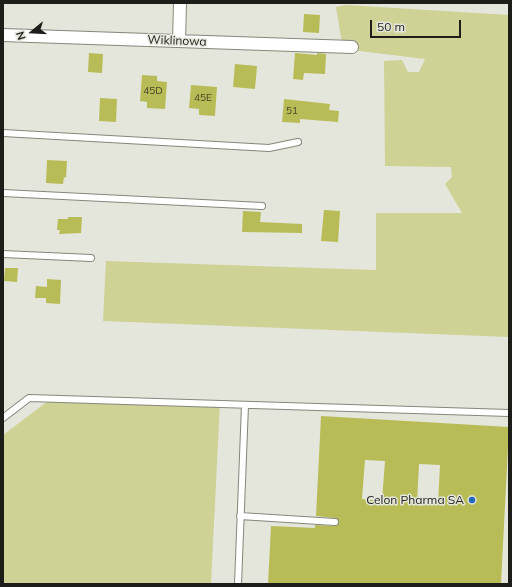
<!DOCTYPE html>
<style>
body{margin:0}
#map{position:relative;width:512px;height:587px;overflow:hidden;background:#e5e6db;font-family:Mulish,sans-serif}
canvas{display:block}
.frame{position:absolute;inset:0;border:4px solid #1d1e1a;pointer-events:none}
.north{position:absolute;left:12px;top:12px;width:40px;height:40px;-webkit-text-stroke:3px #e5e6db;paint-order:stroke;rotate:252deg;font-size:11px;font-weight:700;line-height:16px;text-align:center;color:#1d1e1a}
.north::after{content:'';display:block;margin:auto;width:14px;height:18px;background:#1d1e1a;clip-path:polygon(50% 0,100% 100%,50% 72%,0 100%)}
.scale{position:absolute;left:370px;top:20px;width:91px;height:18px;box-sizing:border-box;border:2px solid #1d1e1a;border-top:0;padding-left:5px;font-size:12px;line-height:14px;white-space:nowrap;color:#1d1e1a;-webkit-text-stroke:3px #e5e6db;paint-order:stroke}
</style>
<div id="map">
<canvas width="512" height="587"></canvas>
<div class="frame"></div>
<div class="north">N</div>
<div class="scale">50 m</div>
</div>
<script>
const g = document.querySelector('canvas').getContext('2d');
g.lineJoin = 'round';
function paint(path, color) {
  g.fillStyle = color;
  g.fill(path, 'evenodd');
}
function toPath(rows) {
  const path = new Path2D();
  for (const r of rows) {
    path.moveTo(r[0], r[1]);
    for (let i = 2; i < r.length; i += 2) path.lineTo(r[i], r[i + 1]);
  }
  return path;
}
function stroke(path, color, width, dash) {
  g.strokeStyle = color;
  g.lineWidth = width;
  g.lineCap = dash ? 'butt' : 'round';
  g.setLineDash(dash || []);
  g.stroke(path);
}
function drawText(font, color, halo, rows, align = 'center') {
  g.font = font + ' Mulish,sans-serif';
  g.lineWidth = 3;
  g.setLineDash([]);
  g.textBaseline = 'middle';
  g.strokeStyle = halo;
  g.fillStyle = color;
  for (const [text, x, y, turn = 0] of rows) {
    g.save();
    g.translate(x, y);
    g.rotate((+turn || 0) * Math.PI / 180);
    g.textAlign = isNaN(turn) ? turn : align;
    if (halo) g.strokeText(text, 0, 0);
    g.fillText(text, 0, 0);
    g.restore();
  }
}
paint(toPath([
 [346,5,509,15,509,337,103,321,106,261,376,270,376,213,462,213,445,184,452,177,451,167,385,166,384,61,402,60,408,72,419,72,425,59,343,49,336,7],
 [48,401,220,402,211,584,3,584,3,435]
]), '#ced295');
paint(toPath([
 [304,14,320,15,319,33,303,32],
 [89,53,103,54,102,73,88,72],
 [295,53,317,55,317,53,326,54,325,74,304,73,303,80,293,79],
 [235,64,257,66,255,89,233,87],
 [142,75,157,76,157,81,167,82,165,109,147,108,147,102,140,101],
 [191,85,217,87,215,116,199,115,199,109,189,108],
 [100,98,117,99,116,122,99,121],
 [284,99,330,104,329,110,339,111,338,122,300,119,300,123,282,122],
 [47,160,67,161,66,178,64,177,63,184,46,183],
 [324,210,340,211,338,242,321,241],
 [243,211,261,212,260,222,302,224,302,233,242,232],
 [68,217,82,217,81,233,59,234,60,230,57,230,58,219,68,219],
 [5,268,18,268,17,282,4,281],
 [47,279,61,280,60,304,46,303,46,298,35,298,36,286,47,287],
 [321,416,509,427,501,584,268,584,271,526,315,528,315,525,335,526,339,523,336,518,316,516],
 [365,460,385,461,382,501,362,499],
 [419,464,440,465,438,504,417,503]
]), '#b8bc56');
const lane = toPath([
 [3,133,269,148,298,142],
 [3,193,262,206],
 [3,254,91,258],
 [3,418,29,398,509,413],
 [240,516,335,522],
 [238,584,245,405]
]);
const street = toPath([
 [3,35,352,47],
 [179,41,180,3]
]);
stroke(lane, '#85867c', 8);
stroke(street, '#85867c', 14);
stroke(lane, '#fff', 6);
stroke(street, '#fff', 12);
for (const [x, y, r, color] of [
 [472,500,4,"#2469b9"]
]) {
  const dot = new Path2D();
  dot.arc(x, y, r, 0, 2 * Math.PI);
  g.fillStyle = color;
  g.fill(dot);
  stroke(dot, '#e5e6db', 1.5);
}
drawText('10px', '#444629', null, [
 ["45D",153,91],
 ["45E",203,98],
 ["51",292,111]
]);
drawText('12px', '#1d1e1a', '#e5e6db', [
 ["Wiklinowa",177,41,2]
]);
drawText('12px', '#1d1e1a', '#e5e6db', [
 ["Celon Pharma SA",464,500]
], 'right');
</script>
